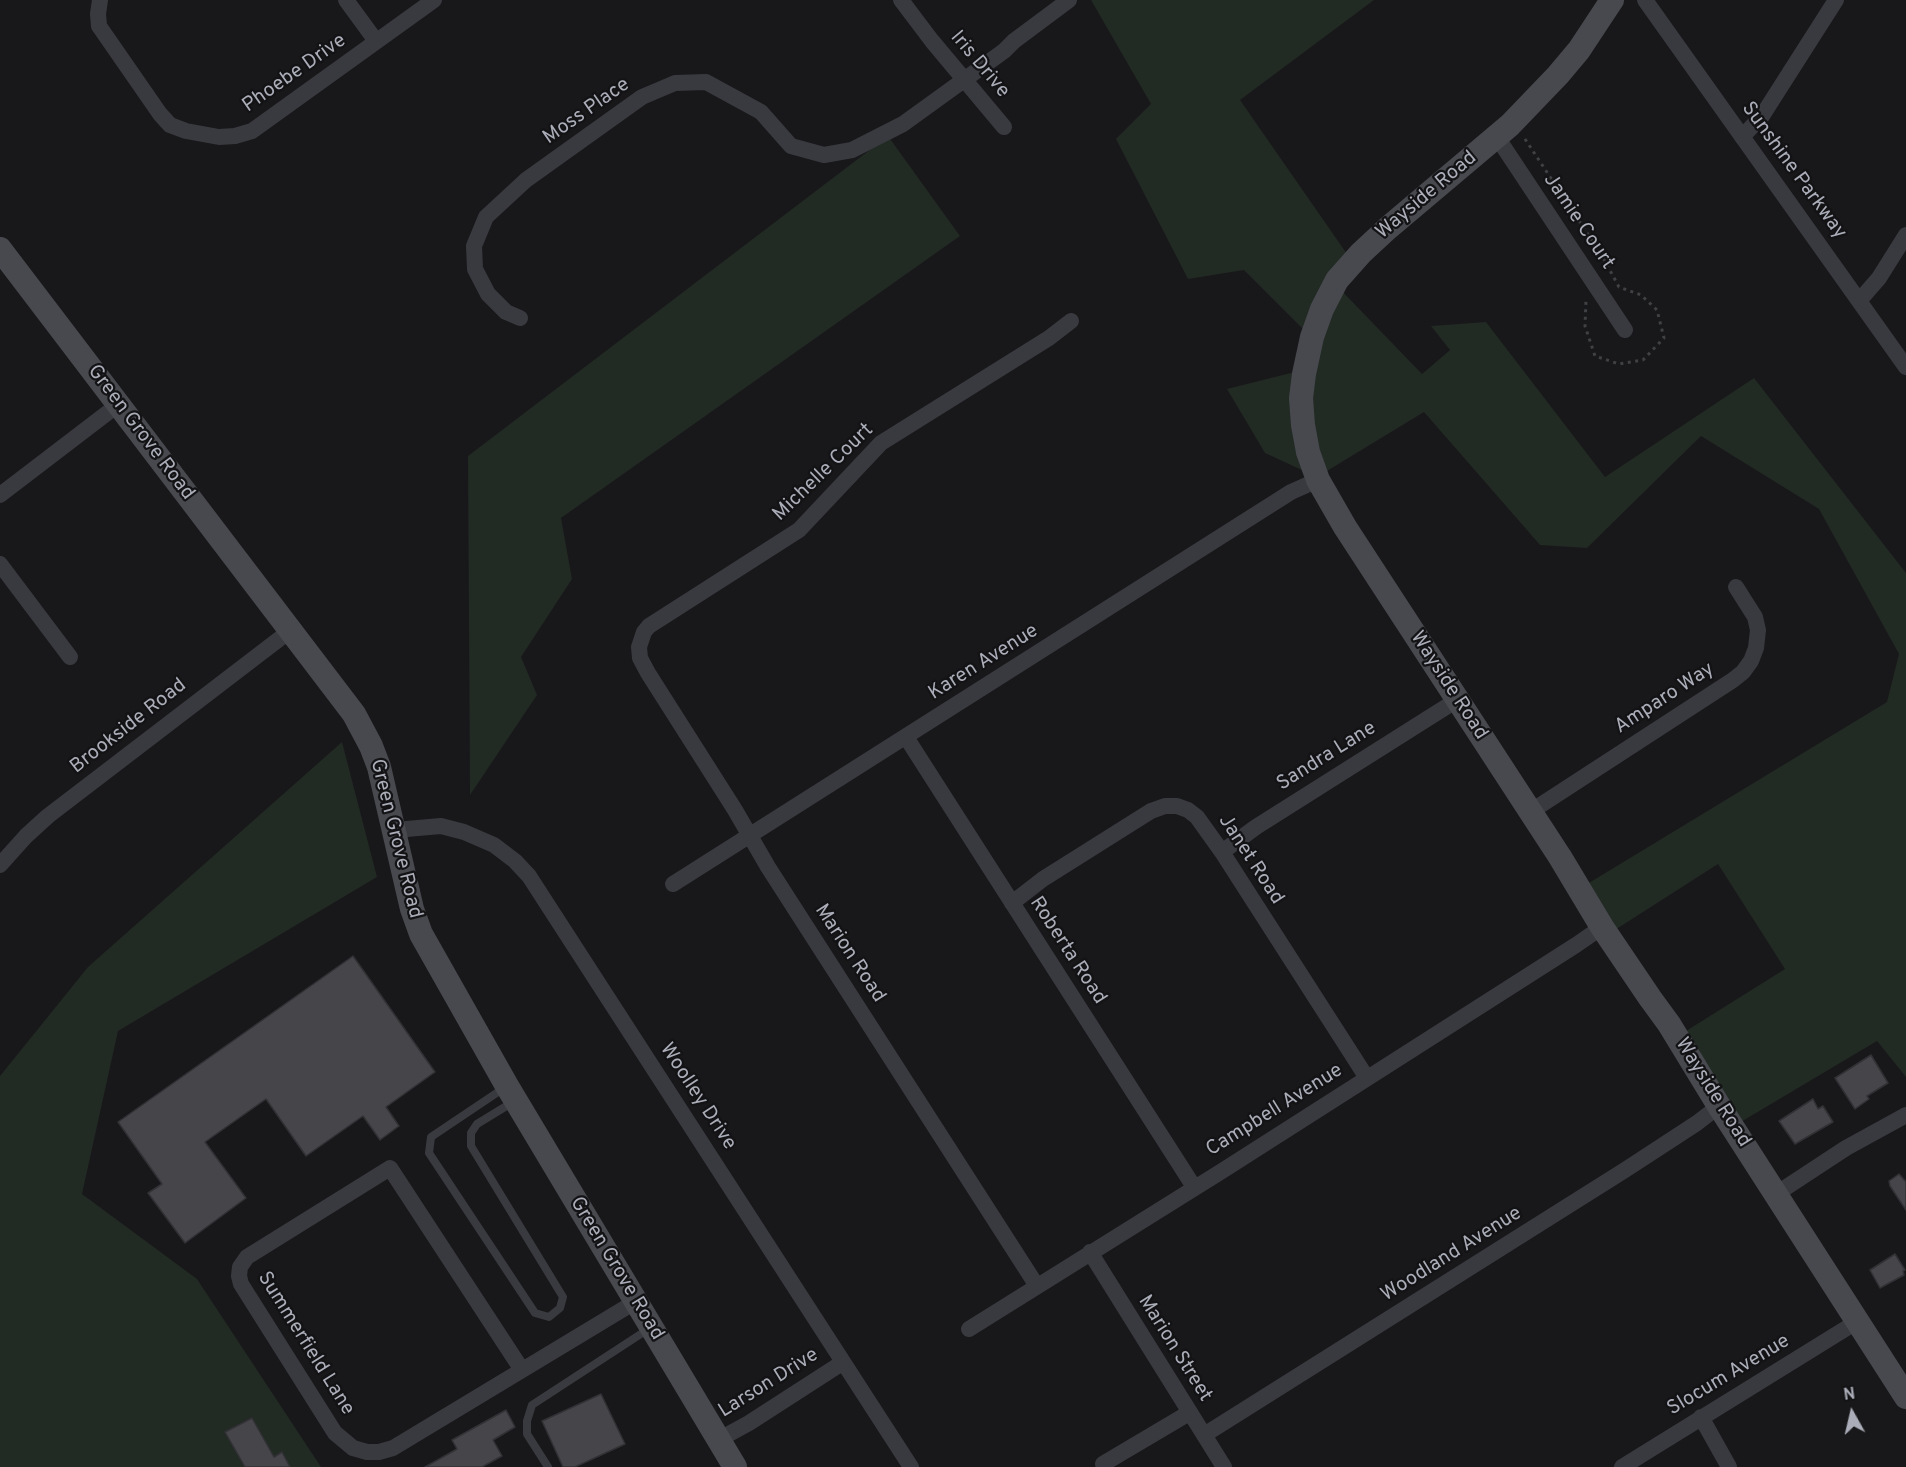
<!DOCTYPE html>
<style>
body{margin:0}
#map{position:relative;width:1906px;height:1467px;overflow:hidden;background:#18181a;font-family:Overpass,sans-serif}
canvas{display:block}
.north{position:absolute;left:1822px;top:1383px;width:60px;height:60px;-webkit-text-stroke:4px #131315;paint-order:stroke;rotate:352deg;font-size:16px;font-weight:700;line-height:24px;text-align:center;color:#abaeb9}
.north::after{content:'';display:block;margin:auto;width:21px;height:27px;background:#abaeb9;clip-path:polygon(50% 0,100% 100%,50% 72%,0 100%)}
</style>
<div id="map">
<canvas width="1906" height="1467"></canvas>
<div class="north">N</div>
</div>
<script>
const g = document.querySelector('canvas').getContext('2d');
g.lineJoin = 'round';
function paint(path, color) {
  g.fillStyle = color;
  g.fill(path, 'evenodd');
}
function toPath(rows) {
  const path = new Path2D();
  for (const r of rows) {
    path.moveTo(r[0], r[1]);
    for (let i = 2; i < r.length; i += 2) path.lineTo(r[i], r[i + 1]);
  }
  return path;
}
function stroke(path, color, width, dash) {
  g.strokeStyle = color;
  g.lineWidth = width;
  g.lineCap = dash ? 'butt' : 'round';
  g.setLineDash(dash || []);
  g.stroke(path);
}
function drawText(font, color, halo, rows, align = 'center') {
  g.font = font + ' Overpass,sans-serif';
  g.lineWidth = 4.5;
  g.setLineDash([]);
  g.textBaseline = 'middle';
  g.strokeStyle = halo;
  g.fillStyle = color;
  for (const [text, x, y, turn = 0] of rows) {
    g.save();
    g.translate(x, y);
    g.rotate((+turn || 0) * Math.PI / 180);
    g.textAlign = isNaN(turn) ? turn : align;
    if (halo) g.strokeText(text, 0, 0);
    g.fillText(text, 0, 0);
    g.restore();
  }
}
paint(toPath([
 [1091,0,1374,0,1240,100,1354,264,1339,288,1422,374,1450,350,1431,326,1486,322,1605,477,1754,378,1906,573,1906,1077,1877,1041,1729,1129,1670,1041,1785,969,1718,864,1604,937,1574,892,1887,702,1899,654,1819,509,1701,436,1587,548,1540,545,1424,412,1317,477,1265,453,1227,389,1307,369,1314,340,1244,270,1188,279,1116,139,1151,104],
 [888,136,960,236,561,518,572,579,521,657,537,695,470,795,468,456],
 [342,742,377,877,118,1031,82,1194,197,1279,321,1467,0,1467,0,1076,88,967]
]), '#222a24');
const building = toPath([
 [353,956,435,1072,386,1107,399,1126,380,1140,363,1116,306,1156,266,1099,205,1142,246,1198,185,1243,148,1193,162,1184,118,1122,353,956],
 [1871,1055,1888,1083,1867,1096,1869,1099,1855,1109,1835,1078,1871,1055],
 [1813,1099,1818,1109,1823,1106,1833,1122,1795,1144,1779,1121,1813,1099],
 [1899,1174,1906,1182,1906,1210,1890,1186,1889,1181,1899,1174],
 [1895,1254,1905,1270,1903,1271,1904,1275,1880,1288,1870,1270,1895,1254],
 [601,1394,625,1444,575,1467,563,1467,542,1421,601,1394],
 [506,1410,515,1427,493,1440,502,1456,482,1467,425,1467,457,1449,452,1440,506,1410],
 [252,1418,274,1457,282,1452,290,1467,245,1467,225,1432,252,1418]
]);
paint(building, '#45454a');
stroke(building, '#323236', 1.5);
stroke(toPath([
 [1525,139,1601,254,1619,287,1641,295,1657,310,1664,338,1643,360,1619,364,1595,356,1585,326,1586,300]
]), '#3f4145', 3, [3, 4.5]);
stroke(toPath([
 [507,1086,431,1137,429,1153,535,1313,549,1317,560,1308,563,1297,471,1146,471,1133,477,1124,513,1102],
 [548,1467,527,1434,527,1421,532,1405,650,1328]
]), '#393a3f', 8);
stroke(toPath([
 [100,0,98,14,99,26,160,114,170,125,186,131,219,137,235,136,252,131,434,0],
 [346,0,376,41],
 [901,0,932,41,1004,127],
 [1645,0,1906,367],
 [1497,137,1625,330],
 [1742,137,1762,116,1836,0],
 [1859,301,1879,278,1906,235],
 [520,318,506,312,488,294,475,269,474,246,486,217,526,180,642,97,675,83,706,82,761,112,791,146,824,155,852,150,903,124,1004,51,1014,41,1069,0],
 [0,495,119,404],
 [0,564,70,657],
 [906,737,1194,1187],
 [1530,812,1733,680,1743,672,1751,661,1756,648,1758,630,1755,617,1736,587],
 [395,830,441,826,464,832,494,845,515,861,529,876,911,1467],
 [1222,852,1256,827,1457,700],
 [0,865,26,836,48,816,291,630],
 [673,884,1250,518,1291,492,1318,480],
 [1012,903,1043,879,1151,811,1165,806,1177,806,1188,810,1197,817,1222,852,1367,1078],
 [1776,1194,1846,1148,1906,1115],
 [1090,1252,1224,1467],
 [1037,1286,768,867,735,810,648,673,640,658,639,647,644,632,649,626,799,530,881,443,1049,338,1071,321],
 [969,1329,1222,1171,1576,945,1602,927],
 [522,1370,390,1168,247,1257,240,1267,239,1276,241,1284,335,1433,353,1448,367,1452,379,1452,393,1448,635,1302],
 [1701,1417,1729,1467],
 [1204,1435,1625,1170,1697,1123,1719,1106],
 [718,1440,749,1423,842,1363],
 [1103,1464,1189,1413],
 [1622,1467,1858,1321]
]), '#393a3f', 16);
stroke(toPath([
 [1612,0,1579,50,1558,75,1510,125,1388,228,1361,253,1337,280,1322,309,1312,337,1304,374,1301,398,1303,425,1308,452,1318,480,1345,527,1560,857,1602,927,1650,998,1669,1024,1719,1106,1906,1397],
 [0,249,354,714,371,746,379,767,412,909,421,934,507,1086,735,1467]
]), '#47494e', 24);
drawText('20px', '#abaeb9', '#131315', [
 ["Iris Drive",979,65,50],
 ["Phoebe Drive",295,74,-35],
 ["Moss Place",587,112,-35],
 ["Sunshine Parkway",1793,171,54],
 ["Wayside Road",1427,196,-40],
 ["Jamie Court",1578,222,56],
 ["Green Grove Road",140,433,53],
 ["Michelle Court",824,473,-44],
 ["Karen Avenue",984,663,-32],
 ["Wayside Road",1448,686,57],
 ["Amparo Way",1665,699,-33],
 ["Brookside Road",129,727,-38],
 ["Sandra Lane",1327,757,-32],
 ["Green Grove Road",395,839,76],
 ["Janet Road",1250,860,57],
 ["Roberta Road",1067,951,57],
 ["Marion Road",849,954,57],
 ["Wayside Road",1712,1093,58],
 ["Woolley Drive",697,1097,57],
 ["Campbell Avenue",1275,1111,-32],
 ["Woodland Avenue",1452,1255,-32],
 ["Green Grove Road",616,1269,59],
 ["Summerfield Lane",305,1344,58],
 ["Marion Street",1174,1349,58],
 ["Slocum Avenue",1729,1376,-31],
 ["Larson Drive",769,1384,-32]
]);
</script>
